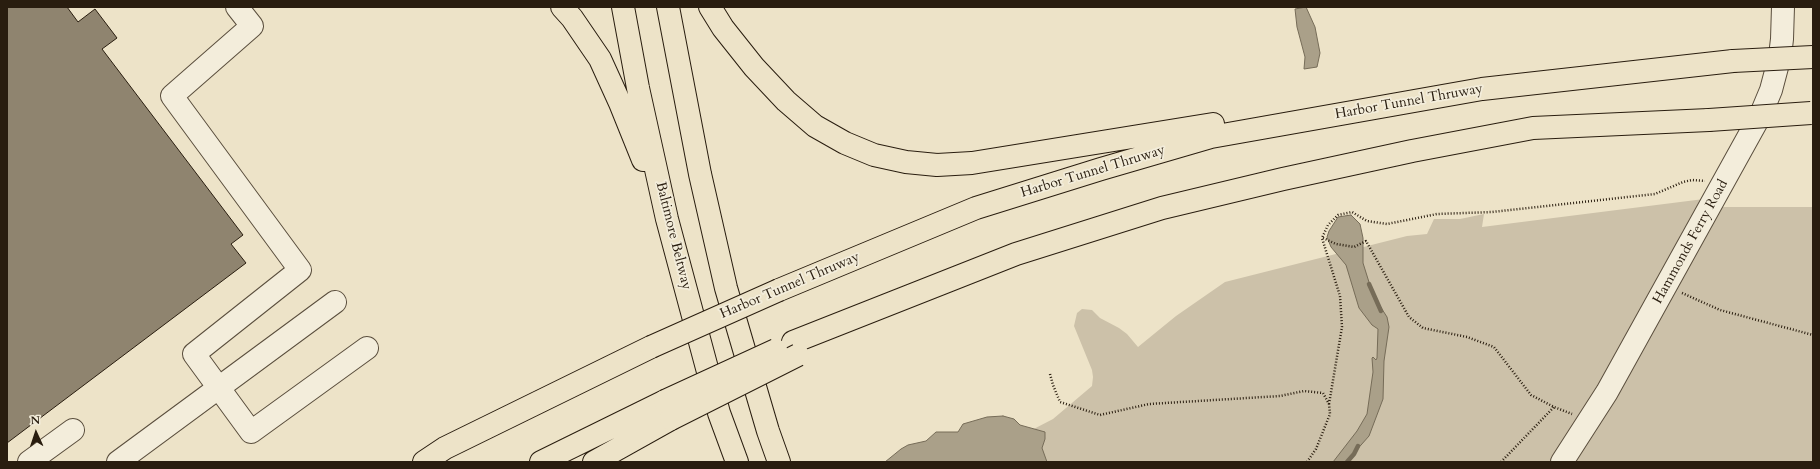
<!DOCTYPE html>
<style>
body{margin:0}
#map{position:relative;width:1820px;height:469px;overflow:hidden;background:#ede3c8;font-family:Cardo,serif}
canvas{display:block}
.frame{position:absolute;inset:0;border:8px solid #291d0f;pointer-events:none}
.north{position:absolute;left:16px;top:413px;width:40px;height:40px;-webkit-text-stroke:3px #f3eddb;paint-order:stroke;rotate:357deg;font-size:11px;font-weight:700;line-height:16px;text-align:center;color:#291d0f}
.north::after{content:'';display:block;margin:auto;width:14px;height:18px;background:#291d0f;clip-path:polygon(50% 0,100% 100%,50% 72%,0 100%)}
</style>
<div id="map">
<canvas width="1820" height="469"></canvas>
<div class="frame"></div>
<div class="north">N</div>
</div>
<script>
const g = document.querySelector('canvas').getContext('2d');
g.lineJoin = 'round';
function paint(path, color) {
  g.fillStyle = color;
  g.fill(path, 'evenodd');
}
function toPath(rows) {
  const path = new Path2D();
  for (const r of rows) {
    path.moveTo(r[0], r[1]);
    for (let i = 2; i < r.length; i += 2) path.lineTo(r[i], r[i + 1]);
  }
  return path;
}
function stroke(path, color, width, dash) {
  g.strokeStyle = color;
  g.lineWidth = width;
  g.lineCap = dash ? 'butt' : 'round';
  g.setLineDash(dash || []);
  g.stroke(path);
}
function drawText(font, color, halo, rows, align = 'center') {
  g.font = font + ' Cardo,serif';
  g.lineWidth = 3.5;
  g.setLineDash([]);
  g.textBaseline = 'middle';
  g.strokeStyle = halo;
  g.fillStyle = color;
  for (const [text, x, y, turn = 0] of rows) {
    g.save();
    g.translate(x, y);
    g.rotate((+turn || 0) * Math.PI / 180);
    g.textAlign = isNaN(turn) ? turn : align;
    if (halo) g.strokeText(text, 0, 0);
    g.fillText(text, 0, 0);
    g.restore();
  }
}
paint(toPath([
 [1704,199,1722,207,1813,207,1813,462,970,462,1053,419,1092,386,1093,377,1092,370,1074,326,1077,313,1082,309,1092,310,1100,318,1119,328,1127,334,1138,347,1176,316,1225,282,1407,236,1427,234,1434,219,1460,219,1484,214,1482,227]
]), '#ccc1a9');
const water = toPath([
 [1306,7,1315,27,1320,53,1317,67,1304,69,1305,57,1297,27,1295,9,1306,7],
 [1351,215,1360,224,1363,238,1363,263,1373,295,1387,317,1389,327,1384,361,1383,399,1369,436,1346,462,1333,462,1357,431,1367,414,1373,372,1372,358,1373,357,1376,360,1377,358,1378,329,1372,325,1359,308,1346,265,1331,247,1327,237,1329,231,1338,217,1351,215],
 [1003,416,1014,419,1020,425,1045,432,1045,439,1042,448,1047,462,885,462,901,449,908,445,926,441,936,432,958,432,963,424,987,417,1003,416]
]);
paint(water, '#aaa089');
stroke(water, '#766c58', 1);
stroke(toPath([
 [1369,284,1381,311],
 [1347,462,1354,454,1358,446]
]), '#766c58', 4.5);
const building = toPath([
 [7,7,67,7,78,22,95,9,117,38,102,49,243,235,231,244,246,263,7,443,7,7]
]);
paint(building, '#8f846f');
stroke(building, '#291d0f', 1);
const minor = toPath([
 [237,7,252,26,172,96,300,270,194,354,251,432,367,348],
 [29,462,73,430],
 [118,462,335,302],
 [1562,462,1607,392,1761,114,1771,90,1780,56,1782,39,1783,7]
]);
const highway = toPath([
 [562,7,572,18,600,59,620,103,643,160],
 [623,7,638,88,667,219,719,413,737,462],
 [668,7,700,174,726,288,768,431,779,462],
 [710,7,723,28,754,67,786,101,815,126,845,143,874,155,906,162,937,165,972,163,1213,124],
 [779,290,976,208,1101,169,1211,137,1482,89,1733,61],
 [793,342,1016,254,1162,208,1283,179,1412,151,1533,128,1709,120],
 [424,462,445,448,651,347],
 [541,462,665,401],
 [594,462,671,419]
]);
stroke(minor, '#5a4e3d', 24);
stroke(highway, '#291d0f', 24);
stroke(toPath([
 [1323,238,1336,244,1354,247,1366,241,1409,317,1423,328,1467,337,1494,347,1531,395,1554,407,1572,414],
 [1682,293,1720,310,1813,335],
 [1050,374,1053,385,1060,402,1100,415,1149,404,1280,396,1304,391,1323,393,1329,404,1330,414,1316,449,1307,462],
 [1329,404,1342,327,1340,296,1322,238,1328,225,1338,215,1352,212,1367,221,1387,224,1437,214,1492,212,1655,194,1683,182,1692,180,1705,181],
 [1501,462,1554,407]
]), '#291d0f', 2.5, [1, 2]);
stroke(minor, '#f3eddb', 22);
stroke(highway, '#ede3c8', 22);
const highwayBridge = toPath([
 [1733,61,1813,57],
 [1709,120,1811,113],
 [651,347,779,290],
 [665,401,776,350],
 [671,419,798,355]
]);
stroke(highwayBridge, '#291d0f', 24, []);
stroke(highwayBridge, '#ede3c8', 22);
drawText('14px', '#291d0f', '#f3eddb', [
 ["Harbor Tunnel Thruway",1409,102,-10],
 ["Harbor Tunnel Thruway",1093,172,-17],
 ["Baltimore Beltway",673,236,76],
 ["Hammonds Ferry Road",1691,242,-61],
 ["Harbor Tunnel Thruway",790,286,-23]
]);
</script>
